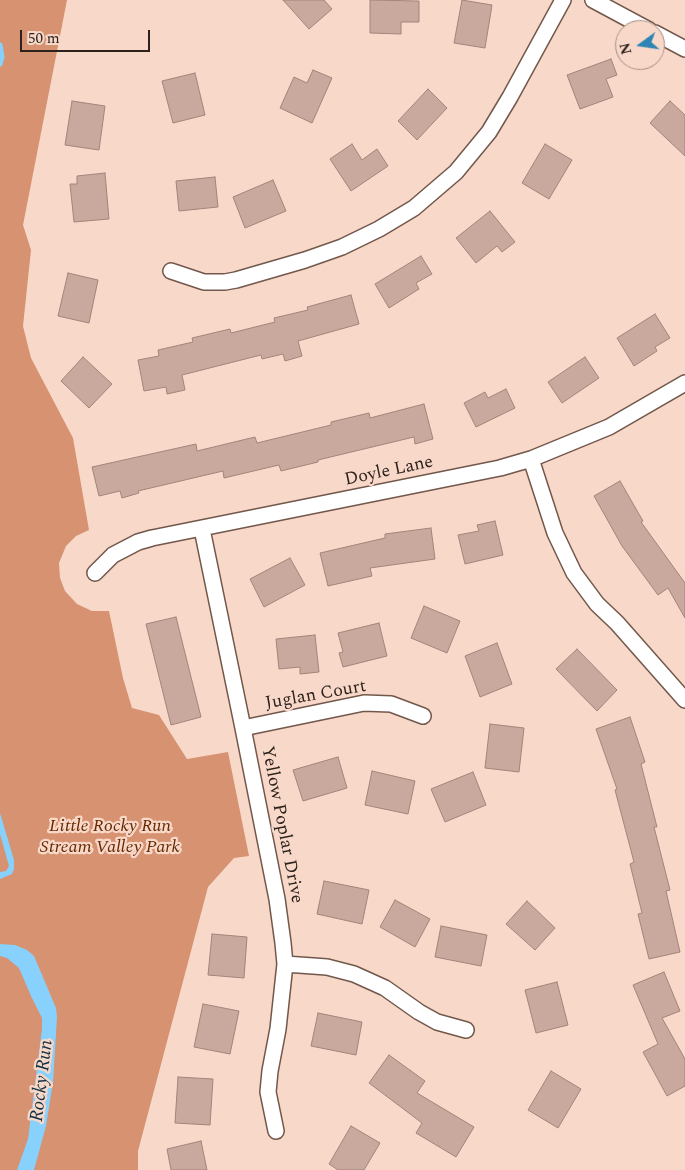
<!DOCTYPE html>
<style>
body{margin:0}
#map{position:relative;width:685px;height:1170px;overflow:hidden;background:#f8d8c9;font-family:Spectral,serif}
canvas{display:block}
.north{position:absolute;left:615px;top:20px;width:50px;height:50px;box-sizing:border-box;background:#f8d8c9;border:1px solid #a68f83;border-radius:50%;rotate:256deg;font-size:14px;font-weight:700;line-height:20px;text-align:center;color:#2c211b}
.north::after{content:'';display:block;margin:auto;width:18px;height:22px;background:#2e85b4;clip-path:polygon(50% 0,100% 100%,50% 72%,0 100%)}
.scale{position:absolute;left:20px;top:30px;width:130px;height:22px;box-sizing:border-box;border:2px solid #2c211b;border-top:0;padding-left:6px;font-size:15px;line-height:18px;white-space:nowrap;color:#2c211b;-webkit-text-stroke:4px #f8d8c9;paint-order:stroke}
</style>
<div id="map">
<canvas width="685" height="1170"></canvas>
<div class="north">N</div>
<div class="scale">50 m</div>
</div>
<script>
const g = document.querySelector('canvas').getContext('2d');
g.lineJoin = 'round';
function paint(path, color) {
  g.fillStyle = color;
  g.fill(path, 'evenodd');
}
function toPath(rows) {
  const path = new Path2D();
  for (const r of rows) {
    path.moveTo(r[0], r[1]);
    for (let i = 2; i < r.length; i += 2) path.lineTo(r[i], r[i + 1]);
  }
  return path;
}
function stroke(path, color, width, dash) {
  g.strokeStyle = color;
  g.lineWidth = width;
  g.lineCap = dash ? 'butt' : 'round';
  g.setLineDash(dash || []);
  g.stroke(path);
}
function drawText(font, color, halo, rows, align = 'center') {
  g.font = font + ' Spectral,serif';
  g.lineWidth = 4.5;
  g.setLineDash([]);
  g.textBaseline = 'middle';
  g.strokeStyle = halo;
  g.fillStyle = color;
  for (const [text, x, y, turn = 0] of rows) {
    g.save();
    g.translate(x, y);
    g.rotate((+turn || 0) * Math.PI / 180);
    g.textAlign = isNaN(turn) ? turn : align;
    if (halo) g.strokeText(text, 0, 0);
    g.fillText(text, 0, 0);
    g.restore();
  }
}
paint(toPath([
 [0,0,67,0,23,225,31,250,23,326,31,358,73,438,89,530,76,536,66,546,59,563,60,578,65,591,77,604,92,611,109,611,123,678,132,708,159,715,187,759,228,752,249,856,234,858,208,887,138,1151,138,1170,0,1170]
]), '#d79271');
paint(toPath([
 [0,813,14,860,14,869,12,874,0,879,0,872,6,871,9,866,0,834],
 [0,944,15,945,27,950,34,956,56,1008,57,1017,53,1082,46,1126,34,1170,17,1170,28,1139,42,1029,42,1018,31,996,19,968,7,958,0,956]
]), '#88d1fd');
stroke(toPath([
 [0,45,2,57,0,64]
]), '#88d1fd', 5);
const building = toPath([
 [283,0,324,0,332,9,309,29,283,0],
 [370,0,419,1,419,22,401,22,401,34,370,33,370,0],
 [462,0,492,5,485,48,454,43,462,0],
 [611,59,617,75,606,79,613,97,580,109,567,75,611,59],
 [313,70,332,78,312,123,280,108,294,77,307,83,313,70],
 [195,73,205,115,173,123,162,81,195,73],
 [428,89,447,108,417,140,398,121,428,89],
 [72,101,105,106,99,150,65,145,72,101],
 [670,101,685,115,685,156,650,123,670,101],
 [352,144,362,160,377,149,388,166,351,191,330,159,352,144],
 [545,144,572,160,549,199,522,183,545,144],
 [105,173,109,219,74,222,70,184,77,184,77,176,105,173],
 [215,177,218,207,179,211,176,181,215,177],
 [273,180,286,211,245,228,233,197,273,180],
 [490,211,515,242,502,252,497,246,476,263,456,238,490,211],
 [421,256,432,274,416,283,419,289,389,308,375,284,421,256],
 [68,273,98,280,89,323,58,316,68,273],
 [351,295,359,324,298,341,302,356,285,361,283,354,262,359,261,355,182,375,185,390,167,394,166,387,144,391,138,360,159,356,158,350,193,342,192,338,230,329,231,333,275,322,274,318,308,310,307,307,351,295],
 [655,314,670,338,655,347,657,351,634,366,617,338,655,314],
 [83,357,112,384,89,408,61,381,83,357],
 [585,357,599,378,562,403,548,382,585,357],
 [506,389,515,408,476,427,464,403,485,392,488,398,506,389],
 [424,404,433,439,415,444,414,437,318,460,318,462,281,471,279,465,224,478,223,471,138,491,139,493,122,498,120,491,99,496,92,467,196,444,197,451,255,437,257,443,331,425,331,422,369,413,370,418,424,404],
 [620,481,643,521,641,522,685,583,685,618,668,588,658,595,622,546,594,496,620,481],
 [495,521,503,555,465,564,458,535,479,531,477,525,495,521],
 [431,528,435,559,370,568,372,576,328,586,320,553,385,538,385,534,431,528],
 [290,558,305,585,264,607,250,579,290,558],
 [424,606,460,621,447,653,411,638,424,606],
 [176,617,201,717,171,725,146,624,176,617],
 [379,623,387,656,343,667,339,653,343,652,338,633,379,623],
 [315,635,319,672,300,674,300,667,279,669,276,639,315,635],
 [497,643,512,684,480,697,465,656,497,643],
 [577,649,617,690,597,711,556,669,577,649],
 [630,717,645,762,641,764,657,827,654,827,670,890,666,891,680,952,649,959,638,914,642,913,630,864,634,862,615,790,617,789,596,729,630,717],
 [490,724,524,728,519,772,485,768,490,724],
 [338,757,347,788,303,801,293,770,338,757],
 [372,771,415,781,408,814,365,805,372,771],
 [473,772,486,805,445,822,431,789,473,772],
 [324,881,369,890,362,924,317,914,324,881],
 [395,900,430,919,415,947,380,927,395,900],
 [527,901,555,928,535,950,506,924,527,901],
 [441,926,487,935,481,966,435,957,441,926],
 [212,934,247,937,244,978,208,975,212,934],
 [664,972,680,1011,662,1018,685,1059,685,1086,667,1096,643,1052,658,1044,633,985,664,972],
 [557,982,568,1025,536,1033,525,990,557,982],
 [203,1004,239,1011,230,1054,194,1047,203,1004],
 [318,1013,362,1022,356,1055,311,1046,318,1013],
 [389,1055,425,1081,417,1093,474,1127,456,1157,416,1133,422,1123,369,1083,389,1055],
 [551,1071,581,1089,558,1128,528,1110,551,1071],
 [178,1077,213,1079,210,1125,175,1123,178,1077],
 [351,1126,380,1143,364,1170,338,1170,329,1164,351,1126],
 [201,1141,207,1170,171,1170,167,1149,201,1141]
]);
paint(building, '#c9a89e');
stroke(building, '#a3847a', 1);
const minor = toPath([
 [593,0,649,30],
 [655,33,685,49],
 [171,271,204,282,225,282,236,280,305,260,342,247,379,229,414,208,456,172,489,132,510,97,563,0],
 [531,459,555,533,574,573,597,604,617,623,685,700],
 [202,529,243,728,277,899,283,943,285,964,278,1029,270,1071,268,1092,276,1131],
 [95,573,113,555,138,542,152,538,500,468,531,459,609,427,685,383],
 [243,728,364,703,391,704,423,716],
 [285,964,327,967,354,974,385,988,419,1012,437,1022,466,1030]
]);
stroke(minor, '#72574b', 18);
stroke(minor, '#fff', 15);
drawText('18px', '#2c211b', '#f8d8c9', [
 ["Doyle Lane",389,472,-12],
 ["Juglan Court",316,696,-10],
 ["Yellow Poplar Drive",281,825,79]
]);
drawText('italic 18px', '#672902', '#f8d8c9', [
 ["Little Rocky Run",110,827],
 ["Stream Valley Park",110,848]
]);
drawText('italic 19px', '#103143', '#f8d8c9', [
 ["Rocky Run",43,1081,-83]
]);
</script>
